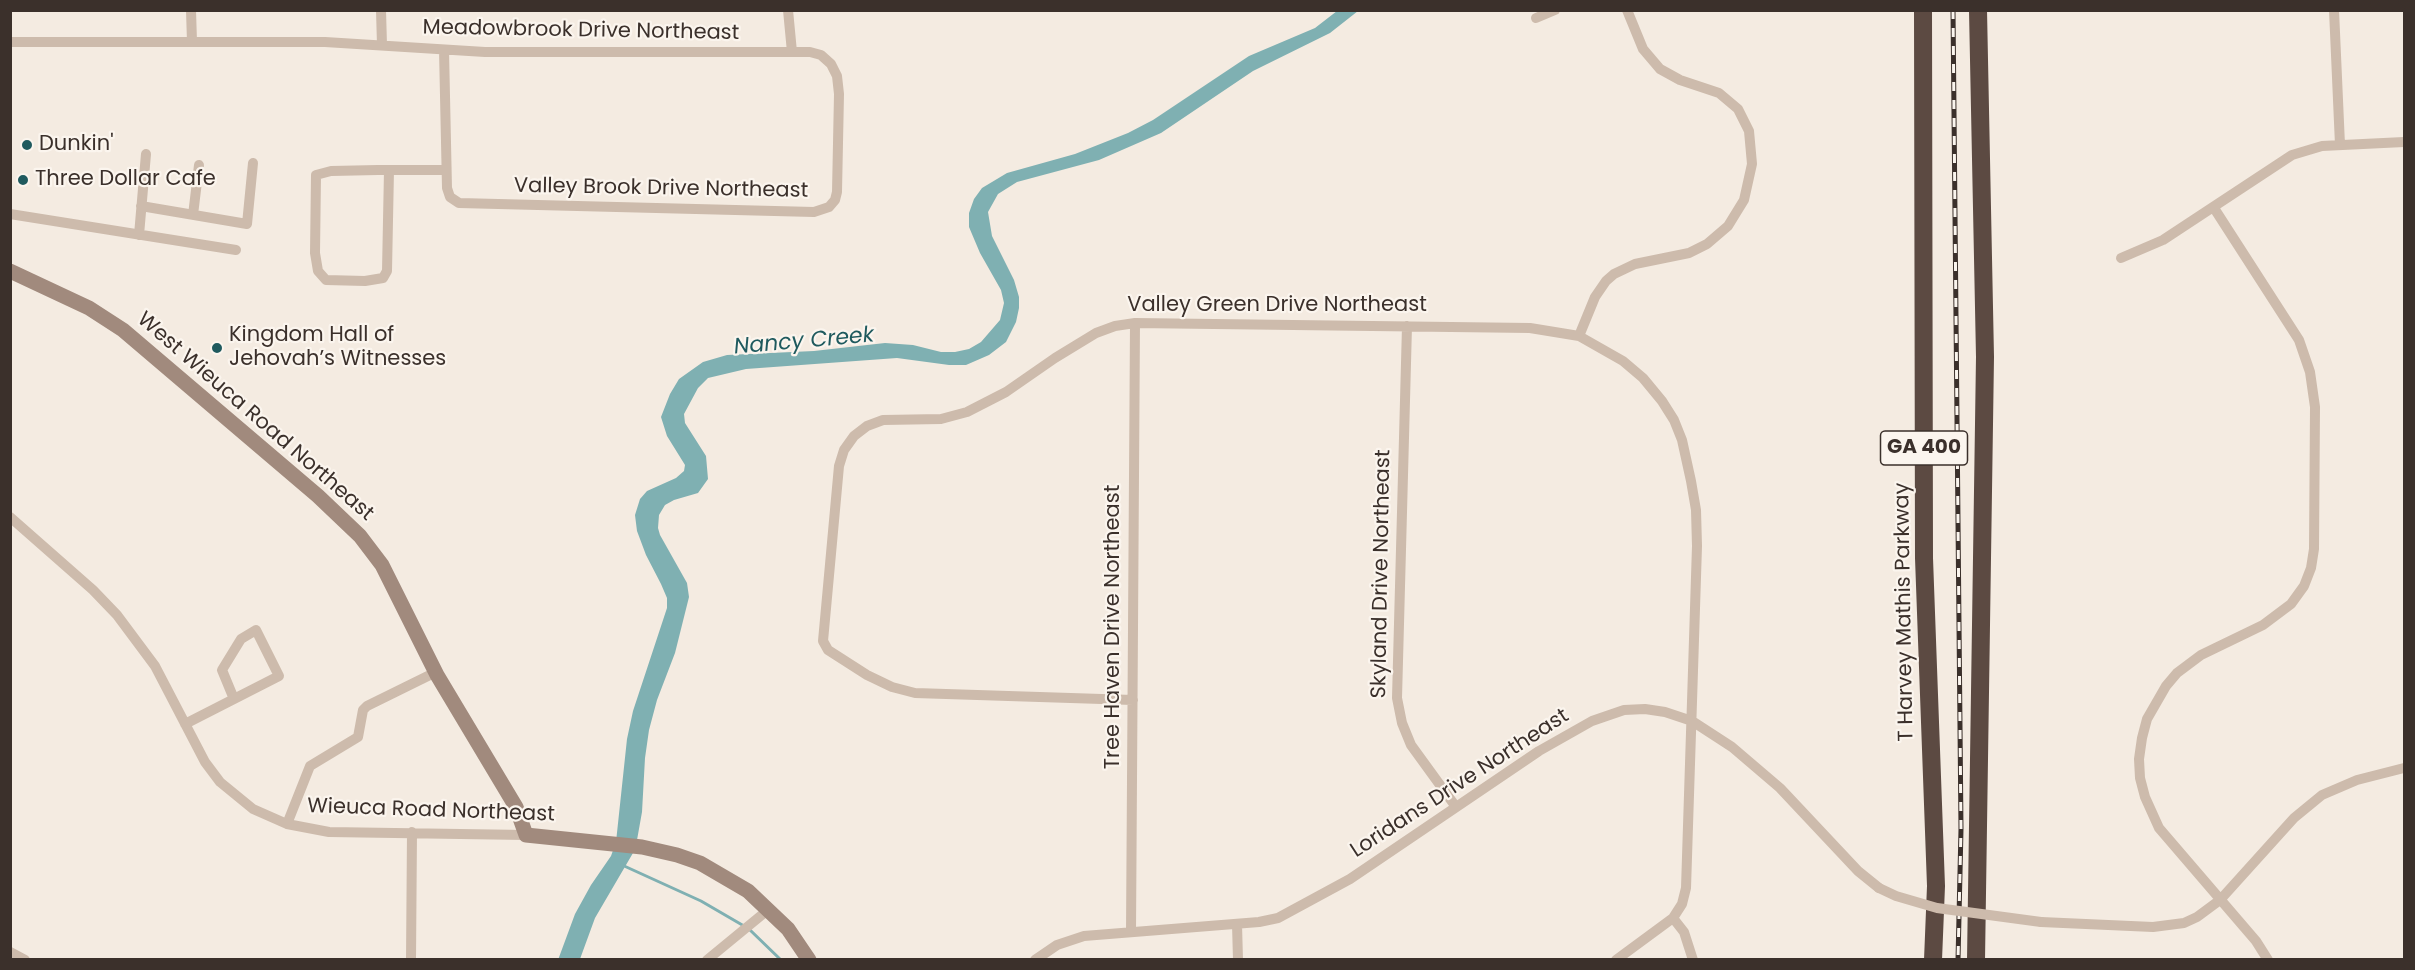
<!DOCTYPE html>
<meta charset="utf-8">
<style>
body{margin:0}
#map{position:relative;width:2415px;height:970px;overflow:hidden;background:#f4ebe1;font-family:Poppins,sans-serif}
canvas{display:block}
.frame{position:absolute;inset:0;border:12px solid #3b302b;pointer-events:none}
</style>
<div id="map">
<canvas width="2415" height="970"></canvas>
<div class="frame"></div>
</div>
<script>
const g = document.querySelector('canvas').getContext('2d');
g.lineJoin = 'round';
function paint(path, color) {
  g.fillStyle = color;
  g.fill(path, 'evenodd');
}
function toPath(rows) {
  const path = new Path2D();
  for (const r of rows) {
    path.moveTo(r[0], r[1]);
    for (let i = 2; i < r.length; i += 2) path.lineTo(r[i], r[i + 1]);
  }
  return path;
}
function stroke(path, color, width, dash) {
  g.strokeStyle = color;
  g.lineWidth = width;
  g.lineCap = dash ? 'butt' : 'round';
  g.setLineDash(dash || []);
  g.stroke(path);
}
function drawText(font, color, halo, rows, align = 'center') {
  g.font = font + ' Poppins,sans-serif';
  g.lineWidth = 4.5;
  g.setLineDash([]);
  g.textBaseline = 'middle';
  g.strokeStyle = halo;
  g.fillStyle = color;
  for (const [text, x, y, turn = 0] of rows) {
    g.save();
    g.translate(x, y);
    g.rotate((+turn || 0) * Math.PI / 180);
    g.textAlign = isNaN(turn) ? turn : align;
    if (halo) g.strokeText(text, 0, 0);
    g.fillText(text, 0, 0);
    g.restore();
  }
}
paint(toPath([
 [1337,11,1358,11,1330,33,1253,71,1161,133,1099,160,1017,182,998,194,988,212,992,236,1014,280,1019,297,1019,308,1016,322,1006,342,989,355,966,365,949,365,897,358,746,369,708,378,698,388,684,414,685,423,706,456,708,479,698,493,674,500,665,505,659,515,658,528,660,535,687,583,689,597,675,653,657,700,649,730,645,758,642,812,637,840,633,853,595,918,580,959,558,960,575,914,591,885,611,856,616,842,627,739,633,711,667,608,667,598,661,584,646,555,637,531,635,515,640,499,647,491,676,478,684,471,685,465,667,436,661,417,670,394,679,379,703,362,727,355,814,351,885,343,913,345,941,352,955,352,969,349,981,342,1000,320,1004,303,1001,290,980,253,969,227,969,213,974,199,982,188,1007,173,1075,154,1128,133,1153,120,1249,56,1315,28]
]), '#7fb0b2');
stroke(toPath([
 [622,865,701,901,744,926],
 [750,930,781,960]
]), '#7fb0b2', 3);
stroke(toPath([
 [191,10,192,42],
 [381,10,382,45],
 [788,10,792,52],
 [2334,10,2340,145],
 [1536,18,1555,10],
 [10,42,325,42,485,52,810,52,821,55,831,64,837,76,839,94,837,192,835,200,829,207,814,212,459,203,450,197,447,188,444,50],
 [389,170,387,271,383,278,365,281,326,280,318,271,315,253,316,175,331,171,378,170,446,170],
 [141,206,247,224,253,163],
 [2214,208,2299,340,2310,372,2315,407,2314,549,2311,568,2304,586,2291,604,2263,625,2201,655,2177,673,2166,686,2147,719,2142,738,2139,759,2140,778,2145,797,2159,828,2256,941,2268,960],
 [10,214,236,250],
 [193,215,199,165],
 [139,235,146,154],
 [2121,258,2163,240,2292,155,2322,146,2404,142],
 [1407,326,1397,698,1402,723,1411,745,1456,807],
 [1579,336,1595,297,1606,281,1614,274,1635,264,1689,253,1707,244,1728,226,1744,200,1752,164,1749,131,1738,109,1719,93,1680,80,1660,69,1643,49,1627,10],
 [10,517,93,590,117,615,155,666,205,762,220,782,253,809,287,824,329,832,526,835],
 [1133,700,915,693,892,687,867,675,828,650,823,641,839,466,844,450,854,436,867,426,883,420,941,419,967,412,1006,392,1055,358,1096,333,1115,326,1135,323,1530,328,1579,336,1623,361,1643,378,1662,401,1674,420,1682,440,1691,481,1696,510,1697,546,1686,888,1682,904,1673,918],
 [185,724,279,676,256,630,241,639,222,670,234,699],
 [287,824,310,766,358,737,363,710,367,706,436,672],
 [2041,922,2153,927,2184,923,2197,917,2220,900,2294,818,2322,795,2357,780,2404,768],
 [1237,924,1238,960],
 [1131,932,1135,323],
 [10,952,25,960],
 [411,960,412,832],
 [707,960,769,909],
 [1035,960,1057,945,1084,936,1259,922,1278,918,1350,879,1539,751,1592,721,1624,710,1645,709,1665,712,1692,721,1732,747,1780,788,1858,871,1879,888],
 [1616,960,1673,918,1684,932,1693,960]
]), '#cdbbac', 10);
stroke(toPath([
 [10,271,89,308,123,330,318,496,360,536,382,565,437,675,516,807,526,835,642,847,677,855,700,863,748,891,788,929,809,960]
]), '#a18a7d', 15);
stroke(toPath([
 [1923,10,1924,558,1936,886,1933,960],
 [1976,960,1985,357,1978,10]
]), '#5c4a42', 18);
const rail = toPath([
 [1953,10,1961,829,1958,960]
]);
stroke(rail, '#3b302b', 5);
stroke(rail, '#fbf5ee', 3, [9]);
stroke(toPath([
 [1879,888,1896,896,1937,908,2041,922]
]), '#cdbbac', 10);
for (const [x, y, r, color] of [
 [27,145,6,"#1f5a5e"],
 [23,180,6,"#1f5a5e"],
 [217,348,6,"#1f5a5e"]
]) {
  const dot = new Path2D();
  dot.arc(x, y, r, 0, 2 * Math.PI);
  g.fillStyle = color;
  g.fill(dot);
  stroke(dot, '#fbf5ee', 2);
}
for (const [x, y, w] of [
 [1924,448,87]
]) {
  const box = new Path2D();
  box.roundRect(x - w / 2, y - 17, w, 34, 4.5);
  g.fillStyle = '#fbf5ee';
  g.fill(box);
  stroke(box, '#3b302b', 1.5);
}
drawText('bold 20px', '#3b302b', null, [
 ["GA 400",1924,448]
]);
drawText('21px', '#3b302b', '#fbf5ee', [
 ["Meadowbrook Drive Northeast",581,31,1],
 ["Valley Brook Drive Northeast",661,189,1],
 ["Valley Green Drive Northeast",1277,306],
 ["West Wieuca Road Northeast",255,417,41],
 ["Skyland Drive Northeast",1382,574,-89],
 ["T Harvey Mathis Parkway",1905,612,-91],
 ["Tree Haven Drive Northeast",1114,627,-90],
 ["Loridans Drive Northeast",1460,784,-33],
 ["Wieuca Road Northeast",431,811,2]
]);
drawText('21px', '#3b302b', '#fbf5ee', [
 ["Dunkin'",39,145],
 ["Three Dollar Cafe",35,180],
 ["Kingdom Hall of",229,336],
 ["Jehovah’s Witnesses",229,360]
], 'left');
drawText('italic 22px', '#1f5a5e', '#fbf5ee', [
 ["Nancy Creek",804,342,-5]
]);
</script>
